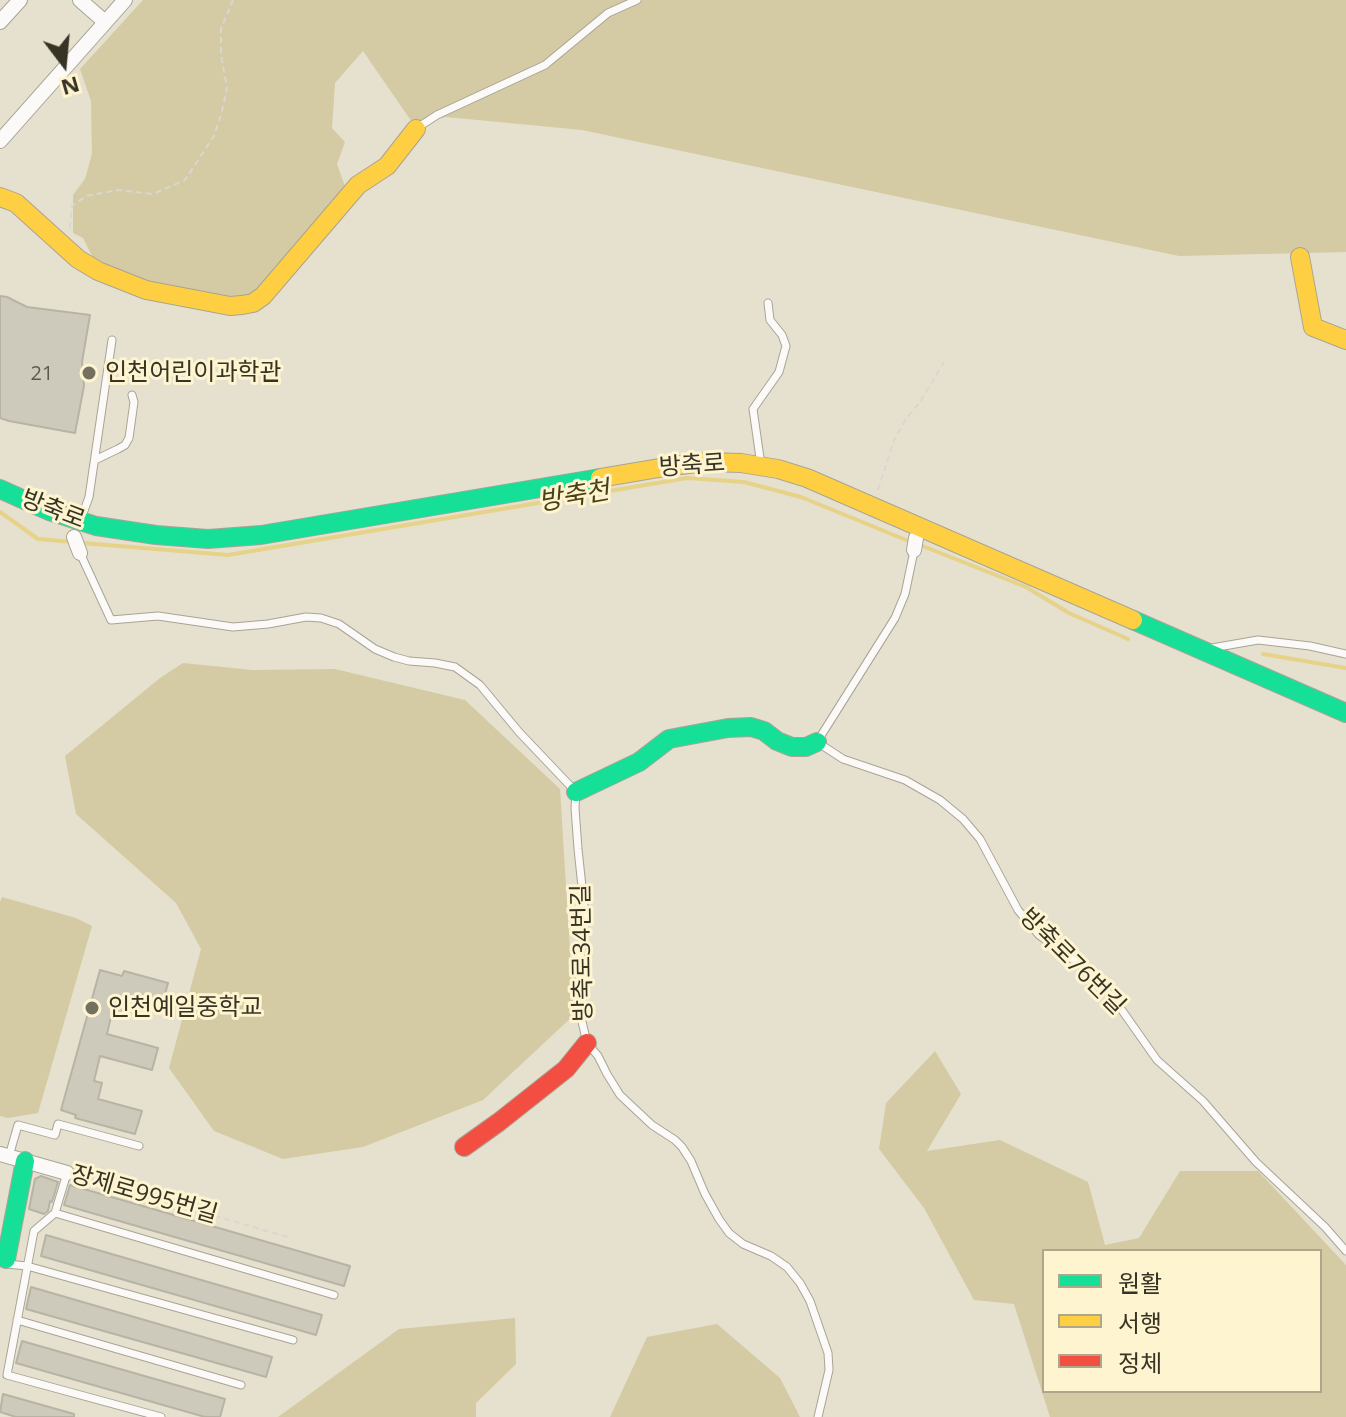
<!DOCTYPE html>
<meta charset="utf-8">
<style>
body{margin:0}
#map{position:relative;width:1346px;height:1417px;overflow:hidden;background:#e6e1ce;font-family:"Open Sans","Noto Sans KR",sans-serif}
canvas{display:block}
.legend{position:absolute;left:1042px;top:1249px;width:280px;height:144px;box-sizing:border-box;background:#fef4d0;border:2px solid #aea78c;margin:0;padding:10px 14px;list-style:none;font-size:24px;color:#373325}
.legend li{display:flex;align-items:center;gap:16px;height:40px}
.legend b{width:40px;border:2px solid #aea78c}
.north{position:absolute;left:24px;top:24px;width:80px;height:80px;-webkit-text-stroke:6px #fef4d0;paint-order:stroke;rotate:164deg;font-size:22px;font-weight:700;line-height:32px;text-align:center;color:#373325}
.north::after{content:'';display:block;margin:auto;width:28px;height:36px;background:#373325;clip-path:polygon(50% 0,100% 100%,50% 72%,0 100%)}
</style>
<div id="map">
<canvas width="1346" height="1417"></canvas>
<ul class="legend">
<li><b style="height:10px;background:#16e098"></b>원활</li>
<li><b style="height:10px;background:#ffcf43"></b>서행</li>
<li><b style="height:10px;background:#f24e42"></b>정체</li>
</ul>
<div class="north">N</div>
</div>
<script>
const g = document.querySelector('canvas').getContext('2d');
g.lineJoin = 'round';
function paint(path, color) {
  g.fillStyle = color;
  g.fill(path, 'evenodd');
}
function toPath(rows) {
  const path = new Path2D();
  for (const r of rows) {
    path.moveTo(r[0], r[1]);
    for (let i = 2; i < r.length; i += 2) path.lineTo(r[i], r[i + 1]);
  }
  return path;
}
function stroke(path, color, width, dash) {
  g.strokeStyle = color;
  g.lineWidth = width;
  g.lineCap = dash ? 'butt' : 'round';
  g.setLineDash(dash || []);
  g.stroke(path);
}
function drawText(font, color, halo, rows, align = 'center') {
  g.font = font + ' "Open Sans","Noto Sans KR",sans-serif';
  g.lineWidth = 6;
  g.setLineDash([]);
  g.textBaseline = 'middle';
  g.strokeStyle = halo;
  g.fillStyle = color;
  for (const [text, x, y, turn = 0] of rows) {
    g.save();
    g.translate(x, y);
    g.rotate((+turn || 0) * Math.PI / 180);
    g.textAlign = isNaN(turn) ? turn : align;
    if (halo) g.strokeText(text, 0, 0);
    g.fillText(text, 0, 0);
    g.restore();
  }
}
paint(toPath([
 [143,0,1346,0,1346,252,1179,256,582,130,446,117,414,125,363,51,335,83,332,128,345,142,337,164,347,192,251,300,147,286,96,264,83,238,73,233,73,195,85,179,92,154,91,101,80,69],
 [183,663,253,670,335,669,465,700,560,789,574,1015,483,1100,363,1147,283,1159,214,1131,169,1068,201,949,176,903,76,814,65,756,160,678],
 [2,897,76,918,92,926,38,1113,8,1118,0,1116,0,902],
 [935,1051,961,1094,927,1151,1000,1140,1088,1182,1105,1245,1139,1238,1180,1171,1258,1171,1346,1265,1346,1417,1050,1417,1014,1304,974,1300,924,1208,879,1149,886,1103],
 [1044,1251,1320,1251,1320,1391,1044,1391],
 [515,1318,516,1364,476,1403,476,1417,278,1417,399,1329],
 [717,1324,780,1378,800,1417,610,1417,647,1337]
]), '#d4caa4');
stroke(toPath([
 [0,512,38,539,73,542],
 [82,543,228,555,687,478,744,482,801,497,911,542],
 [920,545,1026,587,1069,613,1128,639],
 [1263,654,1346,668]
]), '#e6d288', 4);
const building = toPath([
 [0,296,7,297,27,307,90,315,82,362,84,386,75,433,9,421,0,418,0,296],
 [100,970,122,976,124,971,168,983,162,1005,127,995,122,1015,112,1012,107,1034,158,1048,152,1070,100,1056,94,1081,102,1083,98,1099,142,1111,135,1134,75,1118,76,1115,61,1110,100,970],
 [41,1176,58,1182,52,1202,50,1201,48,1211,44,1214,29,1209,35,1179,41,1176],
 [70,1185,350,1266,344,1286,64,1205,70,1185],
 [46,1235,322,1315,316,1335,41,1256,46,1235],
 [31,1287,272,1357,266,1377,26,1309,31,1287],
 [22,1341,225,1399,220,1417,205,1417,16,1363,22,1341],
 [3,1394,74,1414,74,1417,16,1417,0,1412,3,1394]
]);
paint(building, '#cecabb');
stroke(building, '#b8b4a5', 2);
const lane = toPath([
 [417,128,437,115,545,65,608,13,637,0],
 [95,460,118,449,125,445,129,438,134,402,132,395],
 [761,465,753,409,779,372,786,346,782,335,770,320,768,303],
 [81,519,89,497,112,340],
 [914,551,905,594,895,618,817,742,843,759,905,780,940,800,963,819,980,839,1018,910,1039,935,1083,967,1114,999,1157,1060,1203,1101,1256,1162,1325,1227,1346,1251],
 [80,553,111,620,158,616,233,627,268,624,306,617,321,618,339,624,375,649,394,657,409,661,435,663,455,667,480,685,519,732,576,792,575,808,578,849,585,915,579,968,580,1013,587,1043,598,1056,607,1074,620,1095,652,1125,675,1140,682,1147,691,1161,705,1194,719,1219,729,1233,743,1244,771,1256,787,1267,800,1283,810,1301,828,1353,829,1370,818,1417],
 [1212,648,1258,640,1310,646,1346,654],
 [9,1156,18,1125,55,1135,58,1124,139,1146],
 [67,1173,55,1213,34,1231,7,1375,161,1417],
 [55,1213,334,1295],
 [7,1264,27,1266,293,1340],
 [17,1320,241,1385]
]);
const street = toPath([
 [80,0,105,22],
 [0,22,20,0],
 [0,141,125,0],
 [74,537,80,553],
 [914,550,916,538],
 [0,1154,67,1173]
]);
const fast = toPath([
 [0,489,49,511,96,526,156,535,208,539,261,535,600,478],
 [1133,620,1346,713],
 [576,792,639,762,669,739,728,728,751,727,764,731,777,741,792,747,806,747,817,742],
 [6,1259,25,1161]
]);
const slow = toPath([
 [0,197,16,203,78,259,98,271,146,290,230,306,242,305,253,303,263,296,358,185,387,166,416,129],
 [1300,257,1313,327,1346,340],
 [600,478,671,466,708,462,741,463,778,469,807,478,1133,620]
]);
const jam = toPath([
 [464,1147,499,1122,566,1069,587,1043]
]);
stroke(lane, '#a8a495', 9);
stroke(street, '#a8a495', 16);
stroke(fast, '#a8a495', 20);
stroke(slow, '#a8a495', 20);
stroke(jam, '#a8a495', 20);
stroke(toPath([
 [70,228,72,206,86,196,118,190,153,194,185,180,214,136,222,111,227,88,221,55,221,29,233,0],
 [878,490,894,440,906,419,920,402,944,362],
 [80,1177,288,1237]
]), '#d8d7d1', 2, [6, 4]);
stroke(lane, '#fbfaf8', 7);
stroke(street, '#fbfaf8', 14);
stroke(fast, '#16e098', 18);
stroke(slow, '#ffcf43', 18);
stroke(jam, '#f24e42', 18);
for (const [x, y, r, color] of [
 [89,373,8,"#747060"],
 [92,1008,8,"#747060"]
]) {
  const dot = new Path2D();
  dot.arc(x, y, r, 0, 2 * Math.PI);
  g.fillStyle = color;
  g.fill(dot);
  stroke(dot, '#fef4d0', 3);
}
drawText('20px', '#5e5a4b', null, [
 ["21",42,374]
]);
drawText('24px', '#373325', '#fef4d0', [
 ["인천어린이과학관",105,373],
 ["인천예일중학교",108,1008]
], 'left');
drawText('24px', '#373325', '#fef4d0', [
 ["방축로",692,466,-4],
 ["방축로",53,510,21],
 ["방축로34번길",583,953,-91],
 ["방축로76번길",1072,962,45],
 ["장제로995번길",144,1195,16]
]);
drawText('italic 26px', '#4a3f15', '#fef4d0', [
 ["방축천",574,497,-10]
]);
</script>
